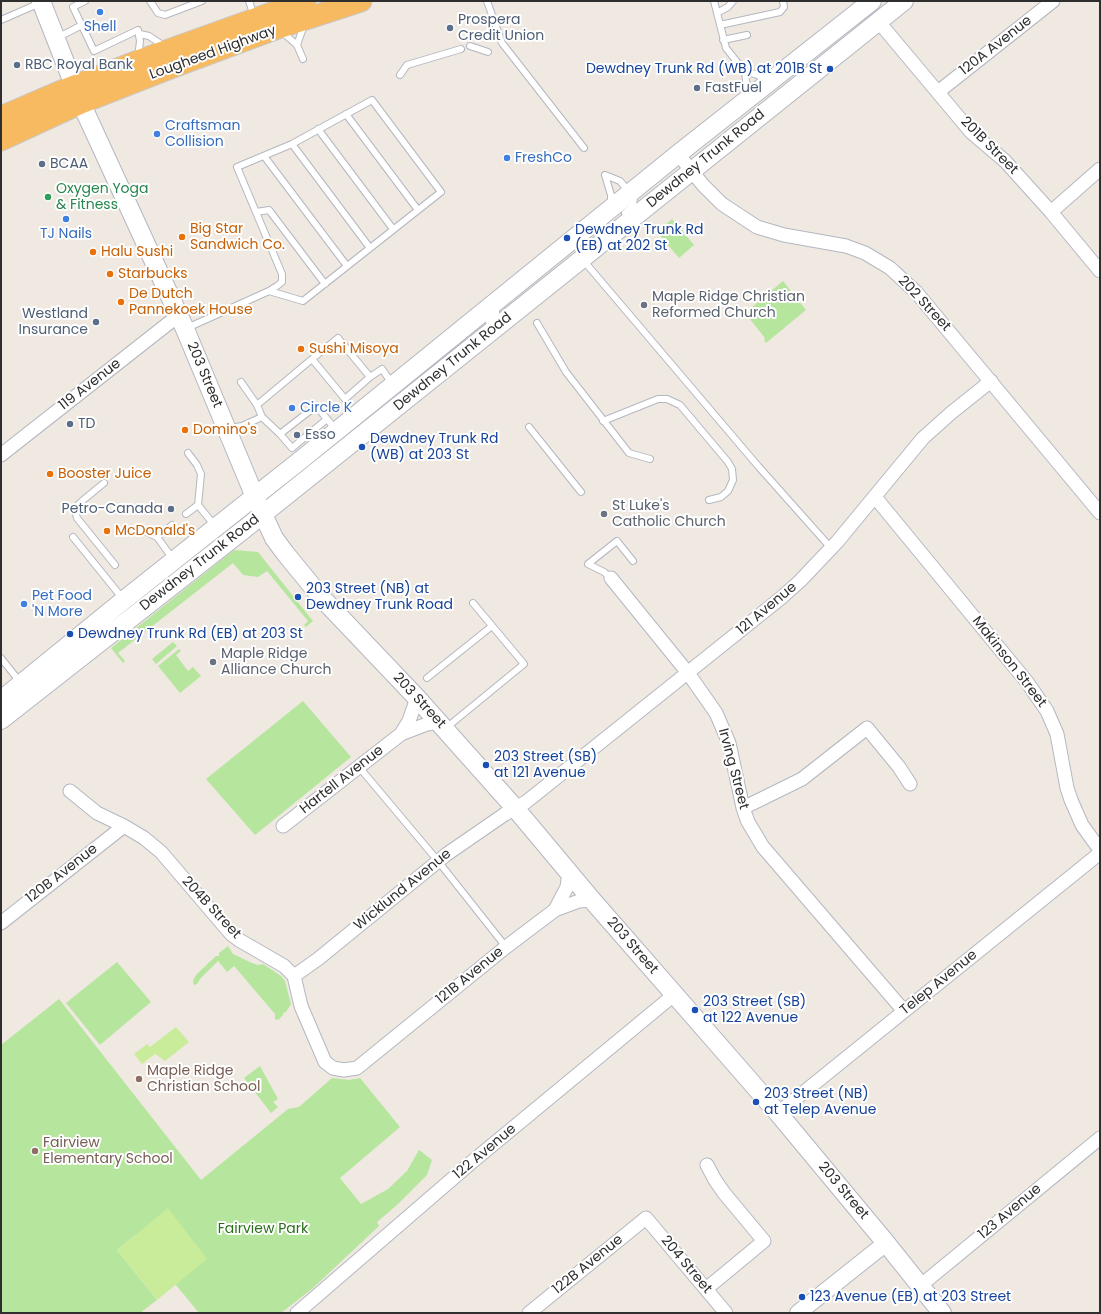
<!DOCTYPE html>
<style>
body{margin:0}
#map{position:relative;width:1101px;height:1314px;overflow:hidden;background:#efe9e1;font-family:Poppins,sans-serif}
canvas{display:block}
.frame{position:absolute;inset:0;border:2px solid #2e2e2e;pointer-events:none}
</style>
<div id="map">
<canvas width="1101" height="1314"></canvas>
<div class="frame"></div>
</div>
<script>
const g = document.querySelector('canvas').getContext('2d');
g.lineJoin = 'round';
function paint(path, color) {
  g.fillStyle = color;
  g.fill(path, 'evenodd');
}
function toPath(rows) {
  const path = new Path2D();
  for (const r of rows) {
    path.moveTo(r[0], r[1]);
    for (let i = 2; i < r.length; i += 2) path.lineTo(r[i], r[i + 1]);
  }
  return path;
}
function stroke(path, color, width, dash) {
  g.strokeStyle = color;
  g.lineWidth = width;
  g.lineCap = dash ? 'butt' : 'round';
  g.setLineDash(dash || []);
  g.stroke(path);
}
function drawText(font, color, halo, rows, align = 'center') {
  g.font = font + ' Poppins,sans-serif';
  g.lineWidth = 4;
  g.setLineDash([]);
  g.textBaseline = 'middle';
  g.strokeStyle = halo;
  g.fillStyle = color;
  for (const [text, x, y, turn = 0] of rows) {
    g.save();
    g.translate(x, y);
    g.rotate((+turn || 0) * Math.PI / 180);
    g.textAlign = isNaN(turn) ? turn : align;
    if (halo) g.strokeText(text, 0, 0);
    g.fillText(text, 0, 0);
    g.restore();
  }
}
paint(toPath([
 [672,219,694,245,679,258,657,232],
 [783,281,806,310,766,343,764,340,765,338,745,313],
 [234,550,258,552,313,621,306,627,304,625,308,621,267,571,258,577,243,575,233,563,118,653,125,661,123,663,111,648],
 [173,642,177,646,156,664,152,659],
 [179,649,181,651,176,655,188,671,193,667,201,676,180,693,158,666],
 [303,701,351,757,255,835,206,779],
 [228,946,233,954,252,963,258,965,263,964,281,976,285,981,291,1004,286,1012,283,1013,283,1015,278,1020,275,1019,275,1014,234,966,227,972,218,961,200,979,197,984,194,985,193,983,194,978,198,973,216,956,219,956,219,953],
 [117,962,151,1002,100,1045,66,1003],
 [59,999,201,1180,288,1109,299,1107,332,1078,349,1080,360,1078,400,1127,340,1178,361,1204,388,1189,407,1171,419,1150,432,1160,427,1175,397,1205,377,1222,379,1226,313,1288,281,1313,199,1313,135,1235,117,1250,157,1300,140,1313,1,1313,1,1045],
 [260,1066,278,1099,273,1102,278,1107,271,1113,244,1078]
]), '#b6e59e');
paint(toPath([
 [176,1027,189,1042,165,1061,155,1054,142,1064,134,1054,147,1044,150,1047],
 [168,1208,207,1259,157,1300,117,1250]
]), '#c9ec9a');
const service = toPath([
 [85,1,73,7,94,51,138,30,140,41,138,57],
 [150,1,158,13,165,15,202,1],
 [249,1,254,16],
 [487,1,502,43,584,148],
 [714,1,726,48,745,72,746,81,751,94],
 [717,13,728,7,733,1],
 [1,20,40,3],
 [720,25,780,12,784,7,783,1],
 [281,31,297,45,303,59],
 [140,34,149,36,161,44,165,45],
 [57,38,82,25],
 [723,40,747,35],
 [297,45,304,25],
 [470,46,488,52],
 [745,72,755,74,768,80],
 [400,75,407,65,461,49],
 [346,114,418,210],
 [318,129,393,229],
 [292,144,370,248],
 [264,156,347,266],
 [605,175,620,181,634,198,633,205,625,213],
 [605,175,611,195,611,204],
 [256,212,269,210,325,284],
 [583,260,758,466,831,548],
 [489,322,496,315,496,305],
 [537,323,566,372,629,453,650,459],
 [187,328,269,291,277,286,282,282,282,274,237,167,292,144,372,100,441,192,303,301,269,291],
 [370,377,345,399,312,359,338,338,370,377,382,369,393,385],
 [241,382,257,405],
 [262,417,280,434],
 [327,419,292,448,280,434,316,406,327,419,336,430],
 [603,421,658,399,667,399,680,405,728,462,732,469,733,480,728,491,721,497,709,500],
 [529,427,581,492],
 [229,428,242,426,262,417,257,405,312,359],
 [188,453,197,465,201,474,198,505],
 [104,483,82,501,77,506,75,511,77,518,115,565],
 [186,514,198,505,215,526],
 [142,530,157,537,173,559],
 [73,537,123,599],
 [157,537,172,525],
 [611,578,604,572,588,564,617,541,633,561],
 [1,658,20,682],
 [427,678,492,626],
 [446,728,524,664,473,603],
 [359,767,438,861,506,947]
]);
const minor = toPath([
 [878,21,971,132,1005,161,1051,212,1100,271],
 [938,92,1053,1],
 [678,154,703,185,722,204,757,227,784,235,846,246,865,253,890,268,916,292,1100,513],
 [1051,212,1100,169],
 [1,455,179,315],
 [875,497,1027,682,1047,711,1057,734,1067,788,1071,800,1082,825,1100,850],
 [611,578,688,673,716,713,729,743,743,808,748,822,763,847,904,1011],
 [401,734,409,721,417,698],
 [70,791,97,813,124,826,144,838,161,852,231,934,239,940,284,966,294,976,301,1006,325,1062,333,1068,344,1070,357,1068,506,947,555,910,579,901,592,900],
 [743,808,802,779,867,728,899,767,910,784],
 [283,826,401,734,427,724,439,722],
 [555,910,567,887,569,872],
 [1,923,124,826],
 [294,976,318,959,447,854,505,814,526,802,781,598,800,581,837,542,923,438,951,413,991,381],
 [778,1113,1100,853],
 [920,1286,1100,1138],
 [706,1289,764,1241,724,1193,715,1180,707,1165],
 [297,1313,473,1161,675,994],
 [529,1313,646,1218,726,1313]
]);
const tertiary = toPath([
 [798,1313,886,1243]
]);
const secondary = toPath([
 [41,1,81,103,185,329,255,497,274,538,285,553,321,597,417,698,515,808,592,900,778,1113,886,1243,942,1313],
 [1,700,124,600,302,459,678,154,872,1],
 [1,720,247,527,904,1]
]);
const trunk = toPath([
 [1,117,59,92,138,61,305,1],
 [1,140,81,103,173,67,278,28,361,1]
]);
stroke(service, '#b4b7c1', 8);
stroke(minor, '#b4b7c1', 15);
stroke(tertiary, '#b4b7c1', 18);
stroke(secondary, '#b4b7c1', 20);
stroke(trunk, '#c9c9c9', 23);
stroke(service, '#fff', 6);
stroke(minor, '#fff', 13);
stroke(tertiary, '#fff', 16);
stroke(secondary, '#fff', 18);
stroke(trunk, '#f8ba60', 21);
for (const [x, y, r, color] of [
 [100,12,4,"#3f7fe0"],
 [450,28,4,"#5c6f8a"],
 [17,65,4,"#5c6f8a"],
 [830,69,4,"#1a4fb4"],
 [697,88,4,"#5c6f8a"],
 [157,134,4,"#3f7fe0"],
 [507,158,4,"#3f7fe0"],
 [42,164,4,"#5c6f8a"],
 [48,197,4,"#2e9e5b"],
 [66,219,4,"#3f7fe0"],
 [182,237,4,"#e8710a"],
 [567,238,4,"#1a4fb4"],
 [93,252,4,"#e8710a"],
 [110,274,4,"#e8710a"],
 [121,302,4,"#e8710a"],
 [644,305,4,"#6b7280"],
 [96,322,4,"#5c6f8a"],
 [301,349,4,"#e8710a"],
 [292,408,4,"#3f7fe0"],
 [70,424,4,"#5c6f8a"],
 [185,430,4,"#e8710a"],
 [297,435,4,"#5c6f8a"],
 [362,447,4,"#1a4fb4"],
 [50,474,4,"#e8710a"],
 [171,509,4,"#5c6f8a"],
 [604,514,4,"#6b7280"],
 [107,531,4,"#e8710a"],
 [298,597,4,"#1a4fb4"],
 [24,604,4,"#3f7fe0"],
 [70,634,4,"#1a4fb4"],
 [213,662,4,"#6b7280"],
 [486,765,4,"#1a4fb4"],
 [695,1010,4,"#1a4fb4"],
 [139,1079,4,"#8d6e63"],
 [756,1102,4,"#1a4fb4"],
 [35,1151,4,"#8d6e63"],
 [802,1297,4,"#1a4fb4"]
]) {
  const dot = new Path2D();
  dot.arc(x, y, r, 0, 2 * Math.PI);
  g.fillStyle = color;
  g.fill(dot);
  stroke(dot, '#fff', 1.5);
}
drawText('14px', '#4e5e75', '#fff', [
 ["Prospera",458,20],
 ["Credit Union",458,36],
 ["RBC Royal Bank",25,65],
 ["FastFuel",705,88],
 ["BCAA",50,164],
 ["Westland",88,314,"right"],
 ["Insurance",88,330,"right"],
 ["TD",78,424],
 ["Esso",305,435],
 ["Petro-Canada",163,509,"right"]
], 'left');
drawText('14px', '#366cbe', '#fff', [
 ["Shell",100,27,"center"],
 ["Craftsman",165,126],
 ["Collision",165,142],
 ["FreshCo",515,158],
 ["TJ Nails",66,234,"center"],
 ["Circle K",300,408],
 ["Pet Food",32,596],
 ["'N More",32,612]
], 'left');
drawText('14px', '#2e2e2e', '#fff', [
 ["120A Avenue",996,46,-38],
 ["Lougheed Highway",213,53,-20],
 ["201B Street",989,146,45],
 ["Dewdney Trunk Road",706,159,-39],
 ["202 Street",924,304,47],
 ["Dewdney Trunk Road",453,362,-39],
 ["203 Street",204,375,67],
 ["119 Avenue",90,385,-38],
 ["Dewdney Trunk Road",200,563,-38],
 ["121 Avenue",767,609,-40],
 ["Makinson Street",1009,662,52],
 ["203 Street",419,701,47],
 ["Irving Street",733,769,75],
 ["Hartell Avenue",342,780,-38],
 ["120B Avenue",62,874,-38],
 ["Wicklund Avenue",403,890,-39],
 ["204B Street",211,908,47],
 ["203 Street",632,946,49],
 ["121B Avenue",470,976,-39],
 ["Telep Avenue",939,983,-39],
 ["122 Avenue",485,1152,-40],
 ["203 Street",843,1191,50],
 ["123 Avenue",1010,1212,-40],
 ["122B Avenue",588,1265,-39],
 ["204 Street",686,1265,50]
]);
drawText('14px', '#164399', '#fff', [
 ["Dewdney Trunk Rd (WB) at 201B St",822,69,"right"],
 ["Dewdney Trunk Rd",575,230],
 ["(EB) at 202 St",575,246],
 ["Dewdney Trunk Rd",370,439],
 ["(WB) at 203 St",370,455],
 ["203 Street (NB) at",306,589],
 ["Dewdney Trunk Road",306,605],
 ["Dewdney Trunk Rd (EB) at 203 St",78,634],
 ["203 Street (SB)",494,757],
 ["at 121 Avenue",494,773],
 ["203 Street (SB)",703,1002],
 ["at 122 Avenue",703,1018],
 ["203 Street (NB)",764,1094],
 ["at Telep Avenue",764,1110],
 ["123 Avenue (EB) at 203 Street",810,1297]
], 'left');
drawText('14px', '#27864d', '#fff', [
 ["Oxygen Yoga",56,189],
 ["& Fitness",56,205]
], 'left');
drawText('14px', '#c56008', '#fff', [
 ["Big Star",190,229],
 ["Sandwich Co.",190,245],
 ["Halu Sushi",101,252],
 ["Starbucks",118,274],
 ["De Dutch",129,294],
 ["Pannekoek House",129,310],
 ["Sushi Misoya",309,349],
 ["Domino's",193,430],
 ["Booster Juice",58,474],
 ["McDonald's",115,531]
], 'left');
drawText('14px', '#5b616d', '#fff', [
 ["Maple Ridge Christian",652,297],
 ["Reformed Church",652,313],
 ["St Luke's",612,506],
 ["Catholic Church",612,522],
 ["Maple Ridge",221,654],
 ["Alliance Church",221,670]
], 'left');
drawText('14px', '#785e54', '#fff', [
 ["Maple Ridge",147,1071],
 ["Christian School",147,1087],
 ["Fairview",43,1143],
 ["Elementary School",43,1159]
], 'left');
drawText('14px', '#2c6e1b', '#fff', [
 ["Fairview Park",263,1229]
]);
</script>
